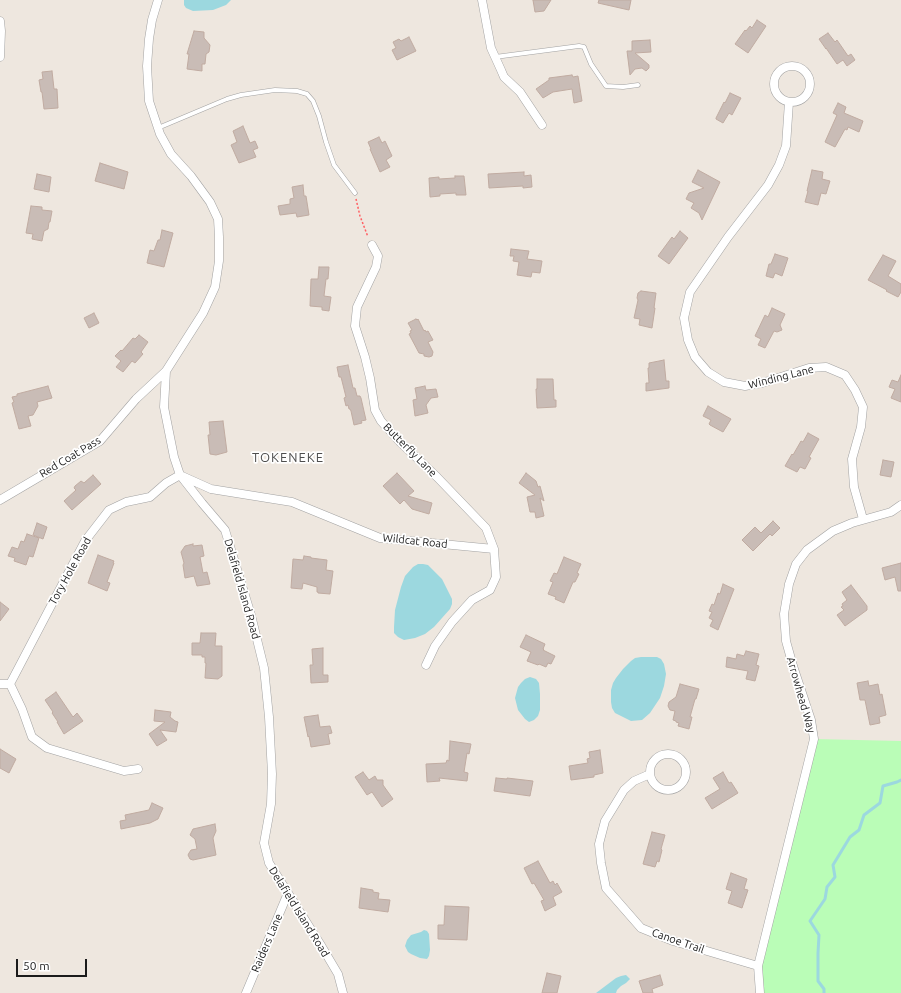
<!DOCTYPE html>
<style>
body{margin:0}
#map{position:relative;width:901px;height:993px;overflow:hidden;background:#eee7df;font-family:Ubuntu,sans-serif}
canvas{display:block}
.scale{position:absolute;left:16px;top:959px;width:71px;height:18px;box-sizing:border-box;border:2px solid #1b1b1b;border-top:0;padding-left:5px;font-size:12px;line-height:14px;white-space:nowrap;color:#1b1b1b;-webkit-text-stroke:3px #fff;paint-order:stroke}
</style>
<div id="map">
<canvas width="901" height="993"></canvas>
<div class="scale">50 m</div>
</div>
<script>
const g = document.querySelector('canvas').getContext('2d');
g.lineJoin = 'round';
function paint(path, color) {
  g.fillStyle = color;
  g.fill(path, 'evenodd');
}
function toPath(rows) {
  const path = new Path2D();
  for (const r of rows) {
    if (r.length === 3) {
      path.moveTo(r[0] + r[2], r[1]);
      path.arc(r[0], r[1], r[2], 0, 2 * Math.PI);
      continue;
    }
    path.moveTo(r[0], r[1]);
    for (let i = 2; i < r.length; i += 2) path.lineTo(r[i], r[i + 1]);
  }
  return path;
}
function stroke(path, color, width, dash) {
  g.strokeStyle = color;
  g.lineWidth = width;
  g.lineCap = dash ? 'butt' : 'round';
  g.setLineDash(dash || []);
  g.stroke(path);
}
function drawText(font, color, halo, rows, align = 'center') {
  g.font = font + ' Ubuntu,sans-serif';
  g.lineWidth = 3.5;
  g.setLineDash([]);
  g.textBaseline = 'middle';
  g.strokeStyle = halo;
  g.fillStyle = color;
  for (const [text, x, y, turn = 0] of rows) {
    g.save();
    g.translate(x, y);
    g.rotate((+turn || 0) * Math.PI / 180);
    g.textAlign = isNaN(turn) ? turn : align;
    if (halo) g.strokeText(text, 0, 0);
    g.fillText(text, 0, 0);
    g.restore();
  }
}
paint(toPath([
 [814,739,901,741,901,993,760,993,758,966]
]), '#bafdb7');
paint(toPath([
 [184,0,231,0,226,5,213,10,193,11,186,8,184,5],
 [418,564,423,564,428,565,442,579,452,599,452,604,450,609,434,627,425,634,415,638,404,640,398,637,394,633,394,627,395,610,401,587,405,576,413,567],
 [641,657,657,657,661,659,664,664,666,674,664,686,660,698,650,713,642,720,631,721,615,713,612,708,611,702,611,690,613,683,616,678,623,669,631,661,635,658],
 [530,677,536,679,539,683,540,694,540,710,538,716,534,720,529,722,525,719,518,710,515,698,518,687,521,683,525,679],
 [424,930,427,931,429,934,430,950,429,956,427,959,420,958,411,954,408,952,405,946,407,940,411,935,421,932],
 [626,975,630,979,626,983,621,986,617,990,616,993,596,993,616,978,621,976]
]), '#9cd8df');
stroke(toPath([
 [824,993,824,989,818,981,818,953,819,935,810,921,825,899,827,887,835,877,833,865,850,837,859,830,864,815,880,803,883,786,897,782,901,780]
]), '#9cd8df', 3);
const building = toPath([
 [533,0,551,0,544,11,535,12,533,0],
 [599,0,631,0,629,10,598,3,599,0],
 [757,20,766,26,748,53,735,44,745,30,746,31,750,26,752,28,757,20],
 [194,31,204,32,204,38,210,45,209,52,206,54,205,64,202,64,202,71,187,69,189,54,187,54,194,31],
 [828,33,835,42,837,40,848,56,851,54,855,60,847,66,843,60,837,64,826,48,826,49,819,39,828,33],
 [409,37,416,51,397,60,392,50,396,48,393,42,399,39,401,41,409,37],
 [650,40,651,52,635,53,649,65,649,68,646,71,642,68,635,69,630,75,627,51,632,51,632,41,650,40],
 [52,71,54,89,57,89,58,108,44,109,42,92,41,92,39,80,43,79,42,72,52,71],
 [572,75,573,77,578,76,582,101,574,103,572,89,553,92,543,98,536,89,549,80,549,78,572,75],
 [730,93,741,98,732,115,729,113,723,123,716,119,716,118,724,102,725,103,730,93],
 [838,103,846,107,844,113,863,121,859,132,848,127,847,130,845,129,835,147,825,142,837,115,833,113,838,103],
 [243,126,250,143,255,141,258,148,253,150,256,157,239,163,231,145,237,142,233,131,243,126],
 [379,137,382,143,385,141,392,156,386,160,390,167,380,172,370,149,371,149,368,142,379,137],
 [100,163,128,172,124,189,95,181,100,163],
 [698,170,720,182,702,220,699,213,691,208,694,203,686,199,689,193,704,188,692,182,698,170],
 [812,170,823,172,822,179,830,181,826,194,821,193,818,205,805,202,808,191,807,191,812,170],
 [524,172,524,176,531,175,532,187,523,188,523,186,489,188,488,174,524,172],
 [37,174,51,177,49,192,34,189,37,174],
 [455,176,464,176,466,195,456,195,456,193,440,194,440,196,430,197,429,178,439,177,439,179,455,178,455,176],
 [303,185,304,196,306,196,309,215,297,217,296,213,280,215,278,206,290,204,290,199,294,198,292,187,303,185],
 [31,206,42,207,42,210,52,211,50,222,49,222,48,229,44,231,42,241,32,239,33,234,26,233,31,206],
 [162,230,173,233,164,267,147,263,150,250,154,251,158,240,160,240,162,230],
 [680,231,688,238,669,264,658,256,672,237,674,239,680,231],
 [511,249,529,251,527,259,542,261,540,273,532,272,531,277,517,275,519,262,513,261,514,256,510,256,511,249],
 [775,254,788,258,782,276,775,273,773,278,766,276,769,264,771,264,775,254],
 [883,255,896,261,888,276,901,284,901,292,898,297,886,291,887,290,868,280,883,255],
 [319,267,329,267,328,279,326,279,324,296,331,297,329,311,322,310,322,307,310,306,311,279,318,279,319,267],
 [641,291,656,293,654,308,655,308,652,328,639,325,640,319,634,318,638,300,637,298,638,293,641,291],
 [772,308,785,314,780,325,782,330,777,332,774,331,765,348,758,345,761,339,755,336,765,315,768,317,772,308],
 [94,313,99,323,89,328,84,318,94,313],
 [416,319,417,320,418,319,424,331,425,330,426,332,428,331,433,340,428,342,433,352,432,356,429,357,424,356,424,354,419,353,410,336,409,334,411,333,410,331,412,330,408,323,416,319],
 [139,335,148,342,141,352,143,354,135,363,132,361,123,372,116,367,121,361,115,356,121,350,122,351,133,338,135,339,139,335],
 [664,360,666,381,669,381,669,388,646,391,646,383,649,383,648,368,649,368,649,363,664,360],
 [348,365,353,388,355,388,357,396,360,396,361,398,366,420,361,421,362,423,354,425,351,411,350,409,349,409,348,405,346,406,344,398,346,397,341,377,339,377,337,367,348,365],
 [901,375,901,402,891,398,895,389,889,387,892,380,898,382,901,375],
 [537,379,553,379,554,400,556,400,556,407,537,408,536,389,537,389,537,379],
 [48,386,52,398,37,402,38,406,33,415,28,416,31,426,19,429,12,403,14,402,12,397,17,396,17,394,48,386],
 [425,386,426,390,436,389,438,397,431,398,426,405,428,413,415,416,413,400,417,399,415,388,425,386],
 [708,406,731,419,723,432,710,425,709,424,711,420,703,416,708,406],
 [223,421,227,452,216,455,210,454,208,435,210,435,209,422,223,421],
 [808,433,819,439,809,457,811,458,805,469,800,467,797,472,785,466,792,454,793,455,801,441,803,442,808,433],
 [883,460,894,462,891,477,880,475,883,460],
 [397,473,414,491,408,496,432,503,429,514,412,509,404,500,400,504,383,486,397,473],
 [526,473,536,481,538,487,540,486,544,501,540,498,544,516,536,518,535,512,530,512,527,497,535,495,519,483,526,473],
 [93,475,101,484,72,510,64,501,76,490,74,488,75,486,81,481,84,483,93,475],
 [773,521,780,528,772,536,770,534,753,551,742,540,755,527,761,533,773,521],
 [37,523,47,527,43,539,33,535,37,523],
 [27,534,39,538,33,557,29,556,26,565,14,561,15,558,8,556,12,547,18,549,21,541,24,542,27,534],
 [193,544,193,546,202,545,204,556,200,557,203,573,207,572,210,584,197,586,194,576,185,578,183,565,184,563,181,552,185,546,193,544],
 [98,555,114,561,113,563,114,563,107,582,110,583,107,591,88,583,98,555],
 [304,556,311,557,311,558,327,560,326,570,333,571,330,594,318,593,318,592,317,592,317,587,303,583,302,589,291,588,293,559,303,560,304,556],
 [564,557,581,564,577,573,579,574,575,582,573,582,564,603,555,599,556,597,548,594,553,582,550,581,554,573,557,574,564,557],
 [901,563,901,591,898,591,895,577,885,580,882,568,901,563],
 [723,584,734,589,718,630,710,626,713,620,709,618,712,612,709,611,712,604,714,605,718,593,720,594,723,584],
 [851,585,867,606,867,610,845,626,837,615,844,610,841,607,843,606,842,604,847,600,842,592,851,585],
 [0,602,9,609,0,621,0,602],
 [201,633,216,633,215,646,222,646,222,676,218,679,205,678,206,663,205,663,205,657,202,657,202,655,192,655,192,643,200,643,201,633],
 [526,635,545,644,543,649,544,649,543,650,555,656,551,664,548,663,546,667,539,664,538,665,527,661,531,652,520,647,526,635],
 [323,648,323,675,328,675,328,682,311,683,310,665,313,665,312,649,323,648],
 [746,651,759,654,756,665,759,666,755,681,746,679,748,671,726,667,727,657,736,659,737,654,744,656,746,651],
 [868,681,869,686,878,684,880,695,882,694,886,715,879,717,880,723,870,725,865,700,860,700,857,683,868,681],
 [680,684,699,689,696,699,695,699,690,717,692,717,689,729,678,726,679,723,676,722,676,721,673,720,675,711,670,710,668,706,669,702,676,697,680,684],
 [56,692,73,717,77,713,83,721,64,734,57,722,58,722,52,713,53,712,45,700,56,692],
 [155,710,171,712,170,717,175,721,178,722,176,732,160,730,167,740,157,746,149,734,165,722,154,721,155,710],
 [318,715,320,727,330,726,332,733,328,734,330,744,311,747,309,736,308,737,304,717,318,715],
 [450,741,471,744,469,754,467,753,464,772,468,773,467,781,439,778,440,781,427,782,426,764,446,763,447,760,449,761,450,741],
 [0,749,16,759,9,773,0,768,0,749],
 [600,750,603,773,594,775,594,777,571,780,569,766,588,763,587,759,590,758,589,752,600,750],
 [363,772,369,780,375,776,377,780,383,780,383,785,393,799,382,807,372,792,367,795,355,777,363,772],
 [723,772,729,783,731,782,738,793,712,809,705,798,720,789,713,778,723,772],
 [496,778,507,779,507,778,533,781,530,796,494,791,496,778],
 [152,803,163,808,158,819,150,823,121,829,120,821,126,820,125,815,149,810,152,803],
 [215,824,216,831,213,838,216,855,193,860,190,859,188,855,189,853,191,850,197,849,195,839,190,835,193,829,215,824],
 [652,832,665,835,661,849,662,850,659,862,657,861,655,867,643,864,652,832],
 [538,861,550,883,553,881,555,885,557,883,562,892,553,897,556,905,545,911,541,901,544,900,534,883,532,884,524,868,538,861],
 [731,873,747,879,744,889,748,890,742,908,728,903,732,891,726,889,731,873],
 [361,888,373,890,373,892,379,893,378,899,390,900,388,912,359,908,361,888],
 [445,906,469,907,467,940,438,939,438,925,444,925,445,906],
 [547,973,561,976,557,993,542,993,547,973],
 [660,975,663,985,652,989,653,993,643,993,639,981,660,975]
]);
paint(building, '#c9bcb6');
stroke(building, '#c0aba1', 1);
const lane = toPath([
 [495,57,579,46,584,47,591,64,606,86,623,87,638,85],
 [158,128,227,99,241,95,275,90,297,91,307,94,313,101,319,116,326,142,334,165,355,193]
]);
const street = toPath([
 [158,0,152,20,149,39,147,66,149,101,160,134,171,154,191,176,210,202,218,219,219,237,219,261,215,287,203,313,166,371,164,407,174,457,180,475,202,503,225,530,251,615,264,668,269,717,272,774,271,804,264,843,269,863,322,947,338,974,343,993],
 [482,0,491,48,501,70,504,77,520,92,542,125],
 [0,21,1,31,0,57],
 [792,84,18],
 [789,102,786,146,779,165,768,185,728,237,690,292,684,318,688,340,695,357,708,372,724,382,745,386,762,383,809,368,826,367,845,375,855,390,863,407,861,427,852,459,854,487,863,519],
 [372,245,378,256,376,267,357,307,355,326,365,357,370,378,375,410,381,421,400,442,437,477,486,528,494,549],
 [182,476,211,489,292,502,380,538,494,549,496,577,490,590,472,600,452,622,435,646,426,665],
 [0,500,100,441,136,399,166,371],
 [0,684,10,684,85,541,109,510,126,502,150,497,166,483,180,475],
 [10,684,22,709,32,737,47,748,124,771,138,769],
 [668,772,18],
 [650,774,634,781,624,790,605,821,599,844,601,863,606,888,641,928,673,941,758,966],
 [246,993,288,893],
 [760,993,758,966,814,739,811,720,793,666,786,641,784,614,789,584,796,564,807,550,833,531,852,523,891,512,901,505]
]);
stroke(lane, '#a2a2a2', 5);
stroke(street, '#a2a2a2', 9);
stroke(toPath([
 [356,199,360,216,368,237]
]), '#ff5f62', 1.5, [2, 2]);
stroke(lane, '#fff', 4);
stroke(street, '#fff', 8);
drawText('11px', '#1b1b1b', '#fff', [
 ["Winding Lane",781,377,-14],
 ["Butterfly Lane",410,450,45],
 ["Red Coat Pass",70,457,-31],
 ["Wildcat Road",415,541,6],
 ["Tory Hole Road",70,571,-61],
 ["Delafield Island Road",242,589,74],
 ["Arrowhead Way",801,695,74],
 ["Delafield Island Road",299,912,58],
 ["Canoe Trail",678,941,19],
 ["Raiders Lane",267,943,-67]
]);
g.letterSpacing = '1px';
drawText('13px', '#4e4e4e', '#fff', [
 ["TOKENEKE",288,458]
]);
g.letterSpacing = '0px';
</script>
